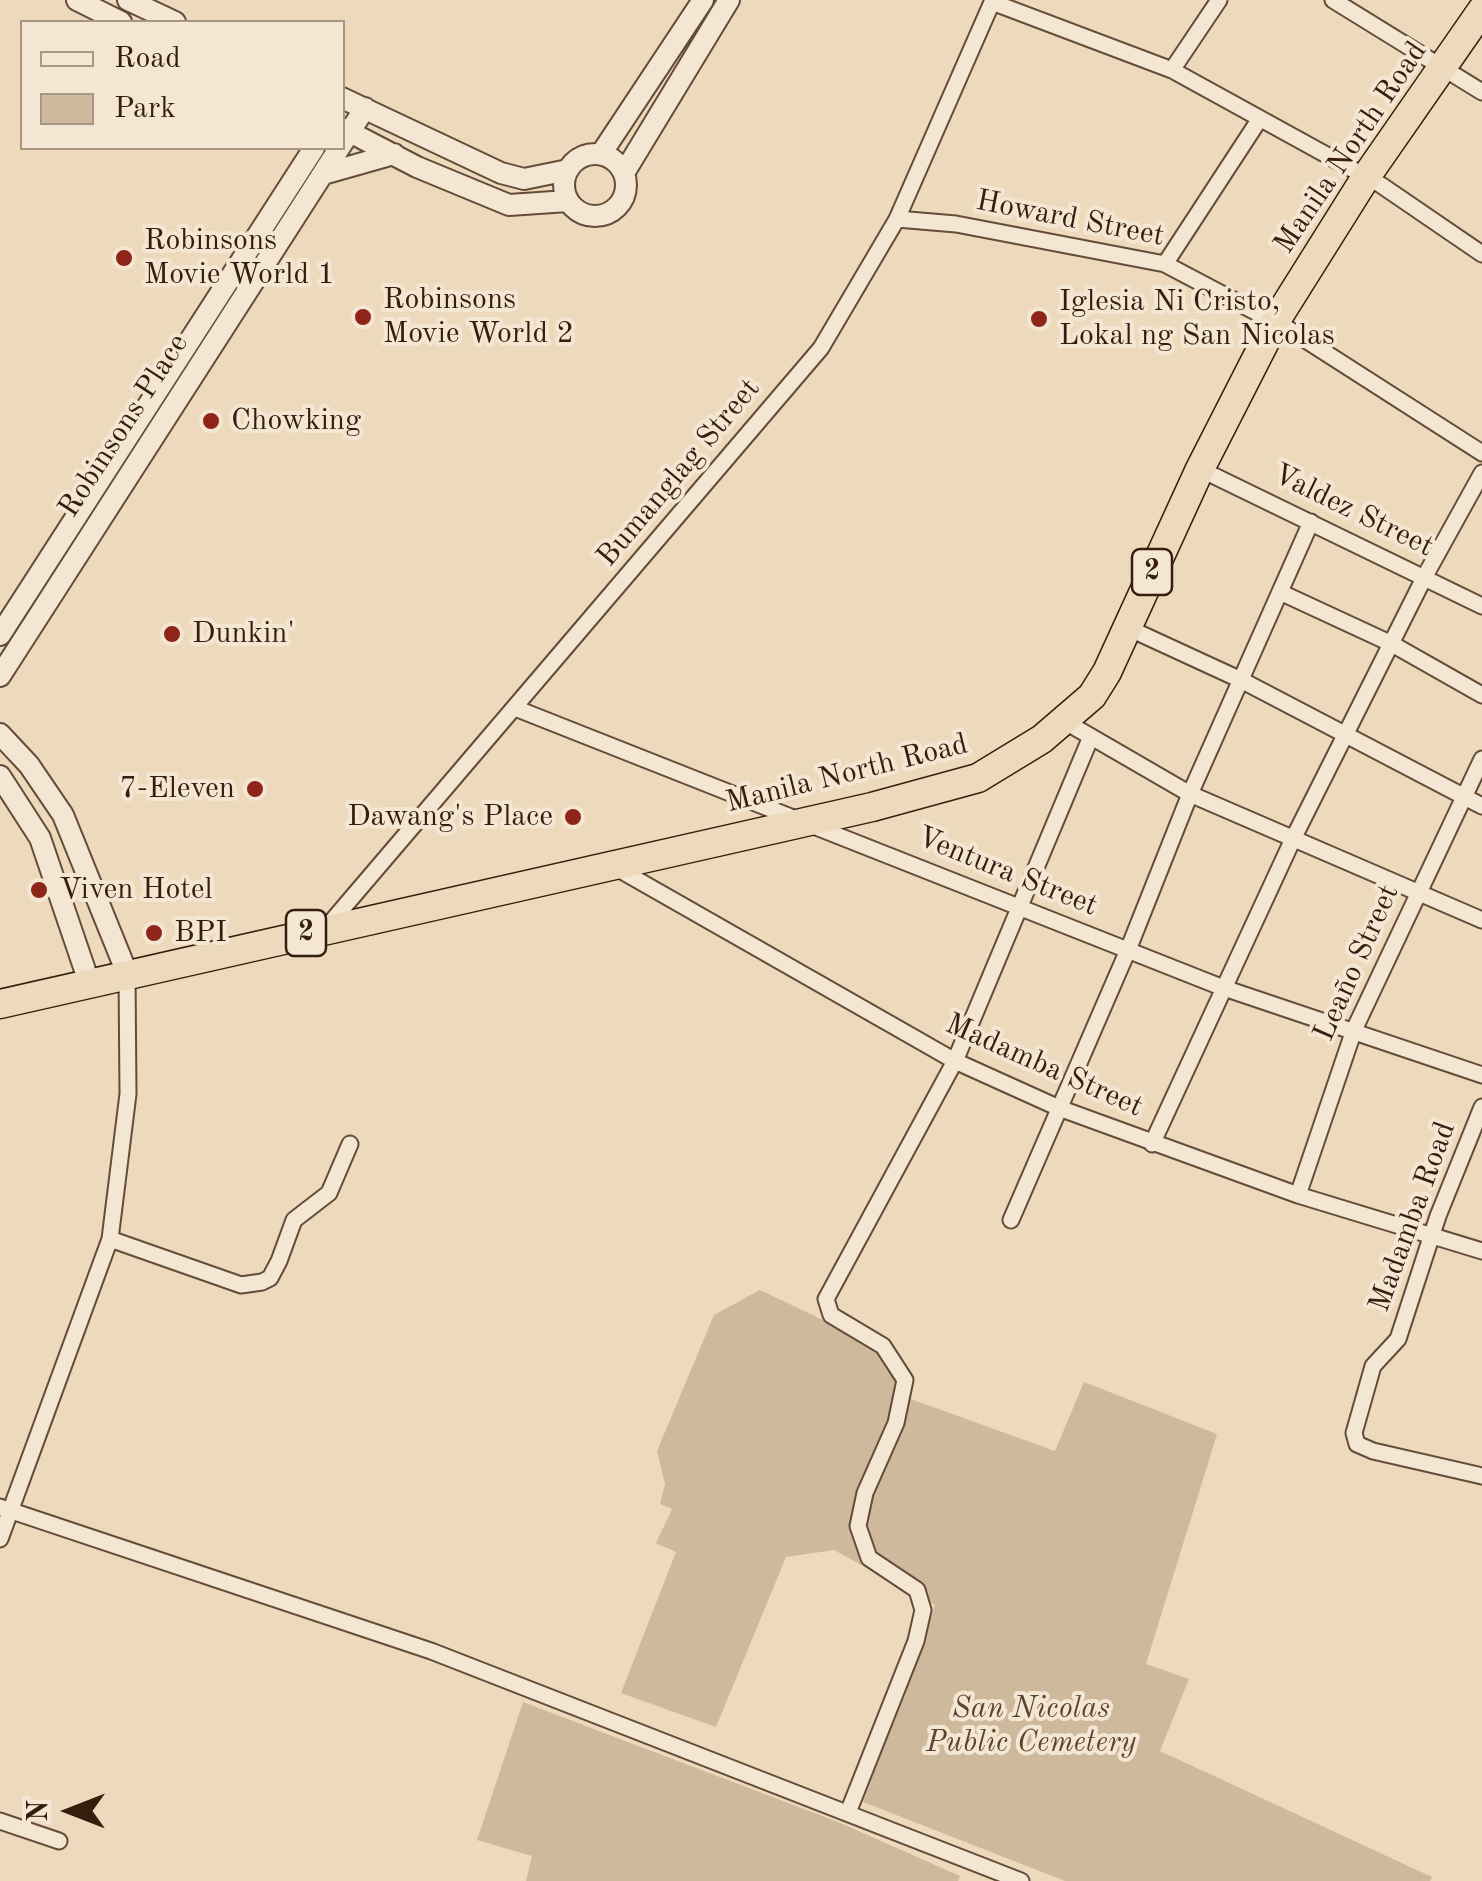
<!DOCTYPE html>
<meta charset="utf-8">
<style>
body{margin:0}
#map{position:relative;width:1482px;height:1881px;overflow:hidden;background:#edd9bb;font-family:"Old Standard TT",serif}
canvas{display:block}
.legend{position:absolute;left:20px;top:20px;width:325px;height:130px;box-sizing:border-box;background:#f3e6d3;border:2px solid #a89684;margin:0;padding:12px 18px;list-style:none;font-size:30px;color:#371d0d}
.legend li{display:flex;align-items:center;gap:20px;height:50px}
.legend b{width:50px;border:2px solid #a89684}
.north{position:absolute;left:20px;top:1761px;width:100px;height:100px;-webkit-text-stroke:8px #f3e6d3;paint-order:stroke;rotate:270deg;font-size:28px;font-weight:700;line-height:40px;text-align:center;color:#371d0d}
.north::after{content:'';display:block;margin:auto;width:35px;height:45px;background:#371d0d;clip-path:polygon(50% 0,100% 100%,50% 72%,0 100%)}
</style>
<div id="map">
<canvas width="1482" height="1881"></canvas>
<ul class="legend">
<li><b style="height:12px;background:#f3e6d3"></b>Road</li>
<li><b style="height:28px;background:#ceb99d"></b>Park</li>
</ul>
<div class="north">N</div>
</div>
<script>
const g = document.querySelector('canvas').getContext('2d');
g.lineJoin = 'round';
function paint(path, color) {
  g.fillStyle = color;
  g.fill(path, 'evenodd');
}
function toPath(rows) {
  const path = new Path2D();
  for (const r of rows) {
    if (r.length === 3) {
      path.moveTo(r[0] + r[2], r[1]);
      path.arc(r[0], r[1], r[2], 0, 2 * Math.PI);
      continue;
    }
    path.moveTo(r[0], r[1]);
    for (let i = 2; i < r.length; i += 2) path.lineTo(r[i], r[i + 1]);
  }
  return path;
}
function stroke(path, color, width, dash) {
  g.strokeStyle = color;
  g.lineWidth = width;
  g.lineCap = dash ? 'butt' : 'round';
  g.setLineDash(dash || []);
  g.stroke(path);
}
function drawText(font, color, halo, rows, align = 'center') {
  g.font = font + ' "Old Standard TT",serif';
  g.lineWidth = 8;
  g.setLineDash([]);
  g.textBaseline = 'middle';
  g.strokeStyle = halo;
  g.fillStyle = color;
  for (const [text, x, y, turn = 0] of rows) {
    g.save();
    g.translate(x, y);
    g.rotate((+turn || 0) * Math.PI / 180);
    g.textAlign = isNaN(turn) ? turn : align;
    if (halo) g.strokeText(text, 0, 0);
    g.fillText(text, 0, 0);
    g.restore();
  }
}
paint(toPath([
 [760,1290,882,1348,908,1398,1055,1451,1084,1382,1217,1434,1146,1664,1189,1679,1160,1751,1432,1877,1430,1881,1065,1881,863,1802,935,1605,834,1550,786,1557,716,1727,621,1693,676,1552,656,1543,672,1509,660,1504,665,1484,657,1451,714,1315],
 [523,1702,838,1822,960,1876,958,1881,526,1881,532,1856,477,1840]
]), '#ceb99d');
const minor = toPath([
 [1333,0,1482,92],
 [992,2,1172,70,1381,185,1482,254],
 [1172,70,1219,0],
 [897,219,956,224,1165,264,1290,330,1482,453],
 [1165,264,1259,120],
 [1200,469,1482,606],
 [1282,593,1392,644,1482,695],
 [1126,627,1241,680,1482,806],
 [515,708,1221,987,1482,1075],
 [1064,721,1190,794,1482,920],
 [613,866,955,1061,1059,1108,1298,1195,1482,1251],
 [326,928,821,348,897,219,993,0],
 [1482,1107,1438,1216,1398,1339,1373,1366,1354,1433,1357,1444,1373,1451,1482,1476],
 [1152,1144,1293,839,1425,576,1482,473],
 [1298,1195,1354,1030,1482,759],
 [1011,1220,1128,950,1190,794,1311,522],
 [110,1239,241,1285,262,1282,270,1278,279,1261,294,1220,329,1193,350,1144],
 [0,1507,431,1651,1021,1881],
 [0,1539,110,1239,128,1094,127,973],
 [849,1810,916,1641,923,1610,917,1590,869,1558,858,1526,865,1493,896,1423,905,1380,883,1346,831,1315,826,1299,955,1061,1090,739],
 [0,1821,59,1841]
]);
const tertiary = toPath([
 [77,0,121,22],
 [128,0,175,22],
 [342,98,501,173,524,179,568,170],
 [344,129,417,167,509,205,568,201],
 [601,154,703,0],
 [595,185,31],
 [327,173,394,154],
 [624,173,729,0],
 [0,635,314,148],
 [0,676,365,108],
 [0,734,29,765,63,815,127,973],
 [0,776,40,838,89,982]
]);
const trunk = toPath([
 [0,1004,872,807,978,778,1042,739,1092,696,1107,672,1200,469,1275,322,1366,177,1482,10]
]);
stroke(minor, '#644c38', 19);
stroke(tertiary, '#644c38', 24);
stroke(trunk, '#371d0d', 31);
stroke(minor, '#f3e6d3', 15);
stroke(tertiary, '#f3e6d3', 20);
stroke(trunk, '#edd9bb', 28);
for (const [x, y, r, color] of [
 [124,258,10,"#8f2418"],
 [363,317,10,"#8f2418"],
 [1039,319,10,"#8f2418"],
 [211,421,10,"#8f2418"],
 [172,634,10,"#8f2418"],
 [255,789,10,"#8f2418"],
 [573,817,10,"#8f2418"],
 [39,890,10,"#8f2418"],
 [154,933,10,"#8f2418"]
]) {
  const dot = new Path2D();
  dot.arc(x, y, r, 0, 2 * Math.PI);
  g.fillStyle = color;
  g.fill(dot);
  stroke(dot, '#f3e6d3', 4);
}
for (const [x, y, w] of [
 [1152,572,40],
 [306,933,40]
]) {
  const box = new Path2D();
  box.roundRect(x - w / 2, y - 23, w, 46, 8);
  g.fillStyle = '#f3e6d3';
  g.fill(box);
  stroke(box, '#371d0d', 2.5);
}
drawText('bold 28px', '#371d0d', null, [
 ["2",1152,572],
 ["2",306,933]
]);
drawText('30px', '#371d0d', '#f3e6d3', [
 ["Manila North Road",1351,148,-56],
 ["Howard Street",1070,219,11],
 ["Robinsons Place",124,426,-57],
 ["Bumanglag Street",679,473,-50],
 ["Valdez Street",1353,511,26],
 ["Manila North Road",847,774,-14],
 ["Ventura Street",1007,872,22],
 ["Leaño Street",1357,963,-66],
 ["Madamba Street",1044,1066,24],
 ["Madamba Road",1413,1217,-70]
]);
drawText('30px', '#371d0d', '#f3e6d3', [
 ["Robinsons",144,241],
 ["Movie World 1",144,275],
 ["Robinsons",383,300],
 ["Movie World 2",383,334],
 ["Iglesia Ni Cristo,",1059,302],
 ["Lokal ng San Nicolas",1059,336],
 ["Chowking",231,421],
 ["Dunkin'",192,634],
 ["7-Eleven",235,789,"right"],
 ["Dawang's Place",553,817,"right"],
 ["Viven Hotel",59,890],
 ["BPI",174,933]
], 'left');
drawText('italic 30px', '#5d4431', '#f3e6d3', [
 ["San Nicolas",1031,1709],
 ["Public Cemetery",1031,1743]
]);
</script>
